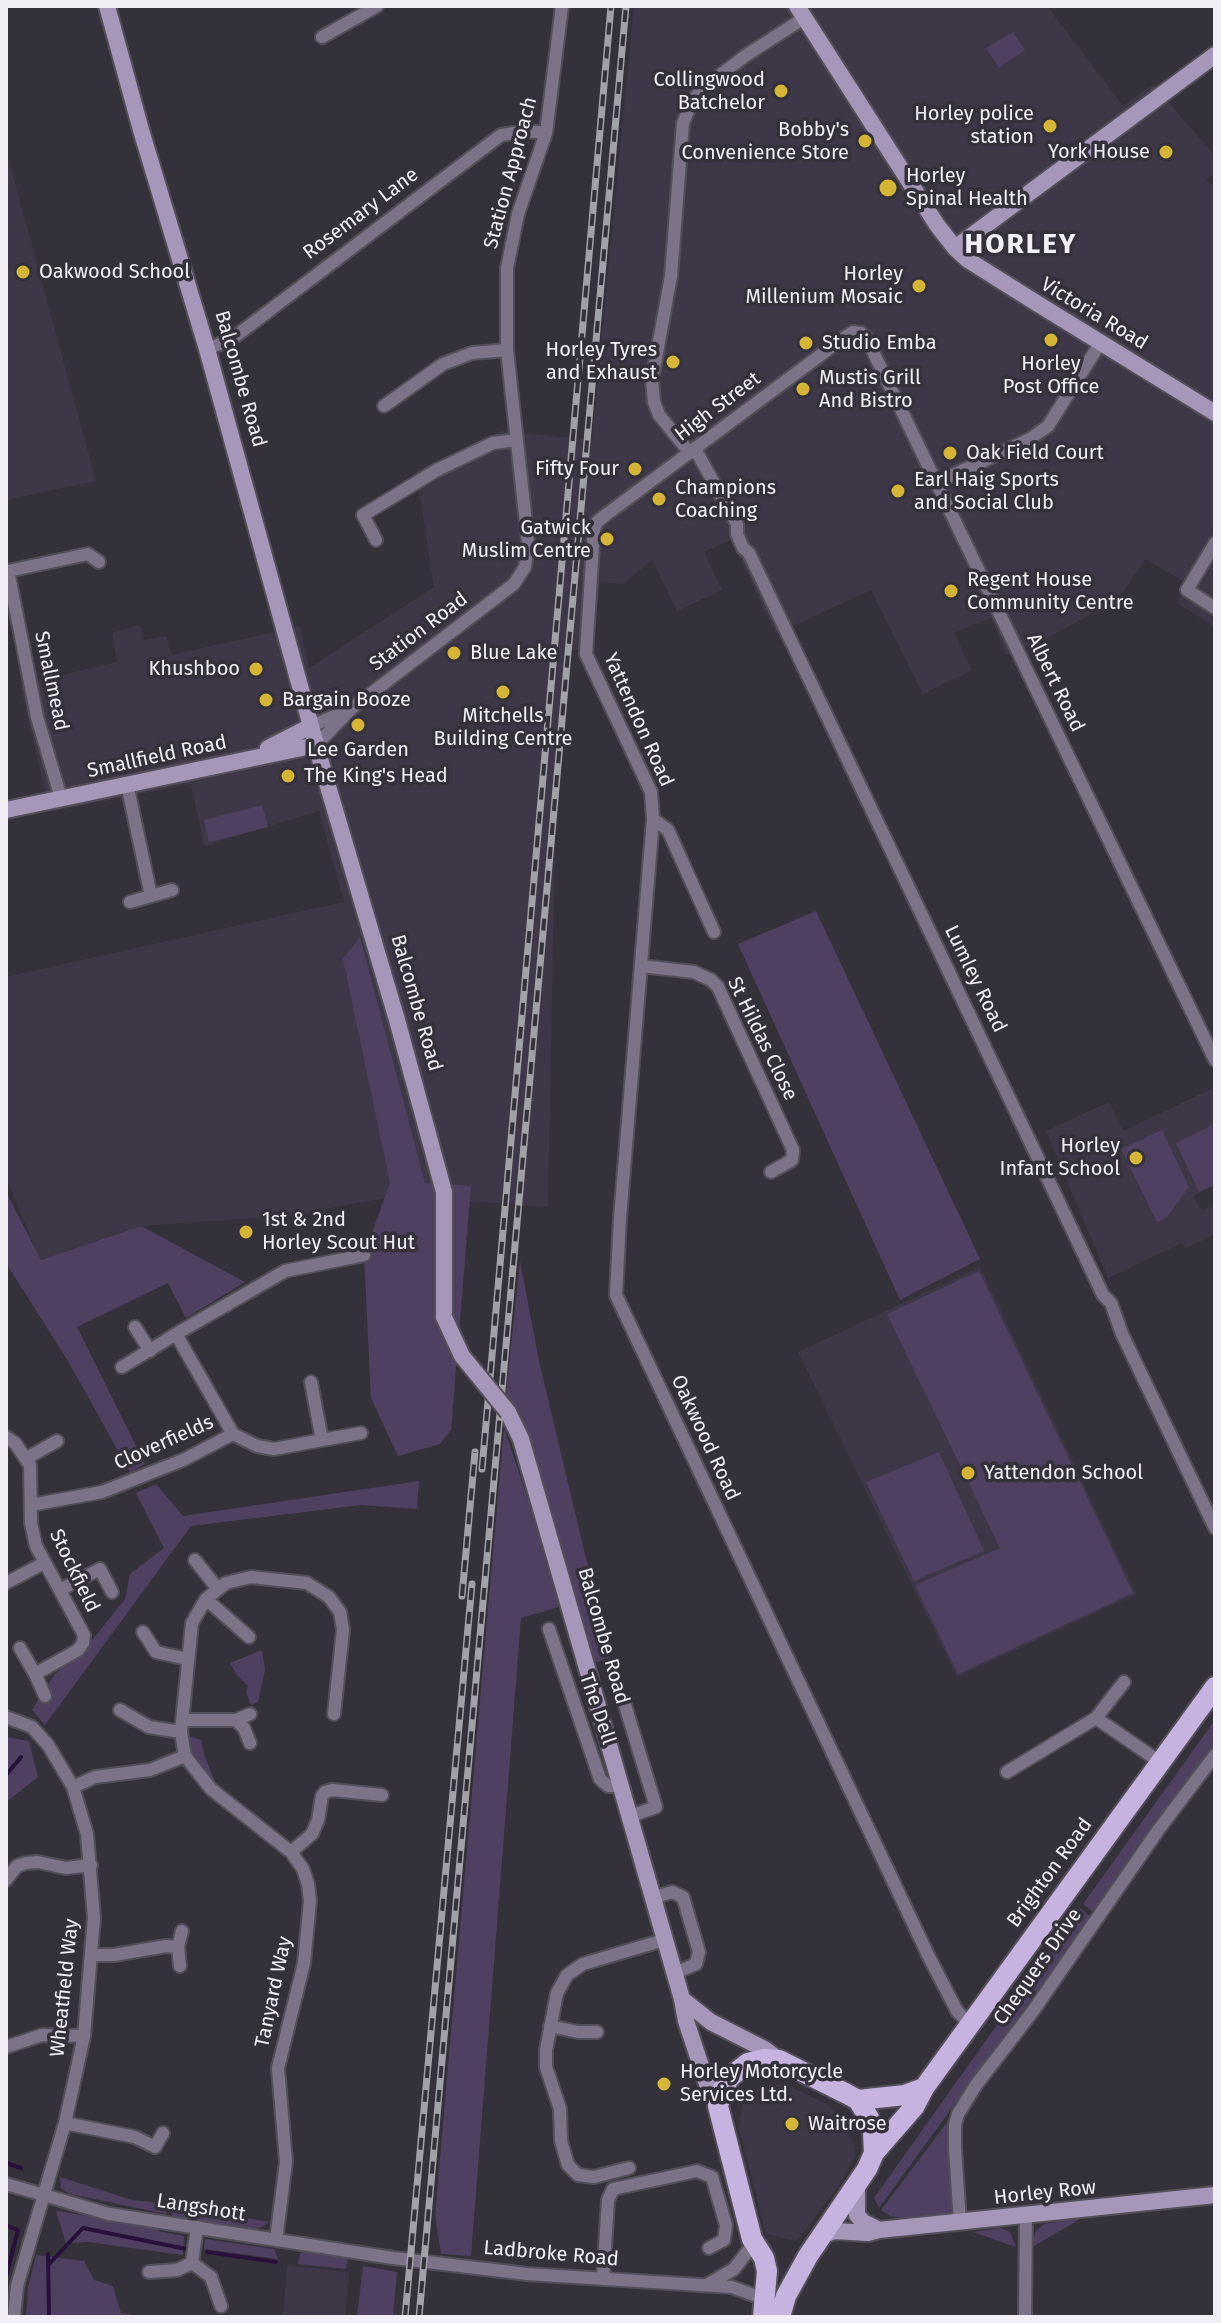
<!DOCTYPE html>
<style>
body{margin:0}
#map{position:relative;width:1221px;height:2323px;overflow:hidden;background:#35313b;font-family:"Fira Sans",sans-serif}
canvas{display:block}
.frame{position:absolute;inset:0;border:8px solid #f1eff5;pointer-events:none}
</style>
<div id="map">
<canvas width="1221" height="2323"></canvas>
<div class="frame"></div>
</div>
<script>
const g = document.querySelector('canvas').getContext('2d');
g.lineJoin = 'round';
function paint(path, color) {
  g.fillStyle = color;
  g.fill(path, 'evenodd');
}
function toPath(rows) {
  const path = new Path2D();
  for (const r of rows) {
    path.moveTo(r[0], r[1]);
    for (let i = 2; i < r.length; i += 2) path.lineTo(r[i], r[i + 1]);
  }
  return path;
}
function stroke(path, color, width, dash) {
  g.strokeStyle = color;
  g.lineWidth = width;
  g.lineCap = dash ? 'butt' : 'round';
  g.setLineDash(dash || []);
  g.stroke(path);
}
function drawText(font, color, halo, rows, align = 'center') {
  g.font = font + ' "Fira Sans",sans-serif';
  g.lineWidth = 7;
  g.setLineDash([]);
  g.textBaseline = 'middle';
  g.strokeStyle = halo;
  g.fillStyle = color;
  for (const [text, x, y, turn = 0] of rows) {
    g.save();
    g.translate(x, y);
    g.rotate((+turn || 0) * Math.PI / 180);
    g.textAlign = isNaN(turn) ? turn : align;
    if (halo) g.strokeText(text, 0, 0);
    g.fillText(text, 0, 0);
    g.restore();
  }
}
paint(toPath([
 [634,6,1047,6,1123,106,1153,84,1215,156,1215,174,1205,180,1215,186,1215,627,1177,603,1188,584,1146,559,1118,599,1046,639,1006,655,991,618,954,633,972,670,923,694,871,590,776,634,731,540,704,552,722,590,677,611,652,560,623,584,600,582,593,646,571,651,555,841,548,1207,396,1196,286,1216,141,1226,40,1260,6,1177,6,977,344,902,319,811,204,846,191,784,50,812,20,685,117,662,112,633,140,625,143,640,166,636,172,655,300,626,309,668,434,587,416,471,501,431,592,440],
 [6,150,96,481,6,500],
 [1215,1087,1215,1185,1194,1196,1201,1211,1215,1205,1215,1234,1185,1249,1182,1243,1108,1278,1046,1131,1109,1102,1123,1131],
 [980,1267,1136,1594,957,1677,798,1352],
 [785,2084,830,2106,854,2143,855,2156,840,2184,797,2241,766,2234,739,2127,743,2098,760,2086],
 [287,2265,349,2272,345,2317,283,2317]
]), '#3e3747');
paint(toPath([
 [1013,32,1025,50,999,68,986,48],
 [262,805,268,827,209,842,204,820],
 [816,911,980,1259,900,1300,738,944],
 [360,937,425,1183,471,1186,451,1430,440,1444,398,1456,371,1398,364,1255,390,1183,343,959],
 [1215,1124,1215,1185,1199,1192,1176,1143],
 [1162,1130,1189,1187,1167,1217,1157,1222,1121,1149],
 [6,1192,41,1260,141,1226,245,1282,186,1318,168,1283,77,1327,145,1464,130,1472,68,1361,6,1263],
 [520,1261,539,1361,610,1659,591,1663,524,1422,506,1394],
 [979,1271,1133,1593,958,1674,915,1585,1000,1548,887,1314],
 [504,1428,529,1503,559,1607,521,1618,471,2256,441,2254,435,2215],
 [939,1452,984,1551,914,1581,866,1482],
 [419,1481,417,1509,361,1505,191,1526,45,1725,32,1710,54,1675,85,1649,125,1599,130,1574,164,1548,136,1493,156,1484,183,1516],
 [262,1650,265,1670,258,1702,251,1705,246,1692,248,1686,237,1675,230,1663],
 [1215,1720,1215,1745,1095,1913,1083,1904],
 [188,1736,201,1740,205,1757,217,1787,198,1766,191,1752],
 [6,1737,29,1741,38,1777,6,1802],
 [1080,1908,1091,1917,879,2208,874,2198],
 [949,2120,953,2210,949,2213,902,2218,890,2216,881,2210],
 [60,2177,132,2200,169,2204,166,2214,70,2194,61,2188],
 [174,2205,270,2222,256,2230,172,2217],
 [56,2211,158,2226,158,2231,184,2236,183,2255,88,2242,66,2243],
 [1082,2218,1034,2246,1033,2245,1035,2232,1044,2224],
 [1000,2228,1010,2232,1016,2247,973,2232],
 [205,2239,274,2249,278,2259,204,2249],
 [305,2250,348,2256,346,2269,298,2264,300,2254],
 [36,2255,84,2261,94,2280,113,2286,121,2313,142,2317,26,2317,28,2288],
 [363,2266,397,2272,393,2317,357,2317]
]), '#4f4061');
stroke(toPath([
 [6,1775,21,1757],
 [6,2163,21,2168],
 [6,2225,18,2230,6,2277],
 [207,2252,276,2262],
 [48,2254,49,2317],
 [48,2265,83,2228,186,2249]
]), '#27113b', 4);
const street = toPath([
 [322,37,377,6],
 [207,349,230,340,241,332,501,135,527,131,546,133],
 [384,406,443,364,472,353,507,350],
 [695,449,737,524,737,534,743,548,749,553,1087,1261,1103,1295,1111,1303,1122,1334,1215,1528],
 [690,453,659,415,654,402,652,380,671,276,683,123,692,102,701,90,745,56,804,18],
 [936,483,1030,439,1048,426,1101,342],
 [376,540,363,515,437,470,493,443,517,440],
 [1215,543,1187,590,1215,608],
 [8,571,88,554,99,562],
 [6,572,8,571,37,717,61,798],
 [311,726,342,713],
 [316,745,352,708,514,584,525,567,528,542,507,350,507,268,518,214,546,133,562,6],
 [127,784,151,896],
 [653,819,620,1218,616,1295,929,1957,957,2011,971,2025],
 [130,902,172,890],
 [714,932,668,830,653,819,651,792,586,654,594,529,597,522,607,514,842,339,853,332,861,333,866,337,1215,1060],
 [641,966,694,972,711,980,718,987,793,1150,792,1160,771,1172],
 [135,1327,150,1351],
 [122,1367,176,1334],
 [311,1382,322,1440,274,1449,257,1446,233,1434,176,1334,285,1271,364,1255],
 [6,1437,15,1443,30,1465,31,1523,36,1546,84,1635,83,1643,78,1650,35,1674,20,1648],
 [322,1440,361,1433],
 [27,1458,57,1441],
 [31,1505,102,1492,183,1460,233,1434],
 [195,1560,217,1588],
 [6,1583,44,1563],
 [60,1590,100,1569,112,1592],
 [206,1599,249,1637],
 [549,1629,600,1779,608,1786,621,1786],
 [143,1632,156,1652,187,1659],
 [35,1674,45,1696],
 [625,1705,656,1807,631,1816],
 [120,1710,149,1727,181,1732],
 [6,1717,32,1727,48,1745,73,1787,87,1834,94,1918,84,2036,65,2123,17,2286,14,2317],
 [1096,1718,1160,1762],
 [183,1720,236,1720,250,1714],
 [236,1720,244,1728,250,1743],
 [1007,1772,1096,1718,1124,1682],
 [73,1787,95,1777,150,1770,185,1756],
 [291,1852,312,1834,318,1820,322,1796,325,1792,332,1790,382,1795],
 [6,1880,17,1866,26,1863,38,1862,66,1868,91,1865],
 [652,1898,672,1892,683,1897,699,1952,696,1964,675,1973],
 [93,1955,114,1955,166,1946,178,1947],
 [180,1966,178,1947,182,1931],
 [550,2026,578,2032,597,2032],
 [6,2047,42,2035,84,2036],
 [65,2123,135,2137,155,2147,163,2133],
 [629,2168,594,2177,578,2175,568,2165,561,2141,560,2109,546,2067,546,2050,557,1993,567,1975,583,1964,664,1940],
 [6,2184,109,2214,393,2258,527,2274,732,2287,767,2300],
 [960,2223,955,2148,955,2125,958,2114,976,2085,1033,2011,1159,1829,1215,1755],
 [197,2227,192,2263,211,2277,221,2306],
 [276,2240,286,2162,278,2068,304,1963,310,1901,308,1884,303,1869,291,1852,211,1789,185,1756,181,1732,192,1623,206,1599,226,1583,251,1577,307,1583,329,1597,340,1612,343,1630,334,1714],
 [149,2272,177,2270,192,2263],
 [603,2279,608,2200,613,2189,697,2171,712,2177,726,2225,724,2240,709,2248],
 [707,2285,734,2269,754,2243],
 [1025,2317,1026,2216]
]);
const secondary = toPath([
 [107,6,141,130,207,349,322,766,397,1020,444,1192,444,1317],
 [797,6,937,225,955,248,968,260,1038,304,1215,413],
 [955,248,1215,55],
 [268,748,311,726],
 [6,810,316,745],
 [508,1412,521,1439,682,1999,686,2021,709,2090,718,2106],
 [682,1999,711,2022,766,2050,779,2060],
 [857,2185,857,2215,863,2222,879,2230],
 [821,2236,834,2231,868,2233,879,2230,1215,2195]
]);
const primary = toPath([
 [858,2100,905,2095,924,2088],
 [763,2317,767,2271,764,2258,752,2239,718,2106,723,2089,730,2077,748,2063,764,2059,779,2060,847,2094,858,2100,869,2118,873,2133,874,2153],
 [780,2317,786,2296,808,2256,867,2169,874,2153,914,2107,924,2088,1215,1687]
]);
stroke(street, '#534f59', 16);
stroke(secondary, '#534f59', 20);
stroke(primary, '#534f59', 24);
stroke(street, '#7d7389', 12);
stroke(secondary, '#a697ba', 16);
stroke(primary, '#c6b3e0', 20);
const rail = toPath([
 [482,1469,611,6],
 [462,1596,475,1452],
 [405,2317,472,1584],
 [419,2317,626,6]
]);
stroke(rail, '#a3a1a8', 7);
stroke(rail, '#35313b', 4, [12]);
const secondaryBridge = toPath([
 [444,1317,462,1356,508,1412]
]);
stroke(secondaryBridge, '#534f59', 20, []);
stroke(secondaryBridge, '#a697ba', 16);
for (const [x, y, r, color] of [
 [781,91,8,"#d5b535"],
 [1050,126,8,"#d5b535"],
 [865,141,8,"#d5b535"],
 [1166,152,8,"#d5b535"],
 [888,188,10,"#d5b535"],
 [23,272,8,"#d5b535"],
 [919,286,8,"#d5b535"],
 [1051,340,8,"#d5b535"],
 [806,343,8,"#d5b535"],
 [673,362,8,"#d5b535"],
 [803,389,8,"#d5b535"],
 [950,453,8,"#d5b535"],
 [635,469,8,"#d5b535"],
 [898,491,8,"#d5b535"],
 [659,499,8,"#d5b535"],
 [607,539,8,"#d5b535"],
 [951,591,8,"#d5b535"],
 [454,653,8,"#d5b535"],
 [256,669,8,"#d5b535"],
 [503,692,8,"#d5b535"],
 [266,700,8,"#d5b535"],
 [358,725,8,"#d5b535"],
 [288,776,8,"#d5b535"],
 [1136,1158,8,"#d5b535"],
 [246,1232,8,"#d5b535"],
 [968,1473,8,"#d5b535"],
 [664,2084,8,"#d5b535"],
 [792,2124,8,"#d5b535"]
]) {
  const dot = new Path2D();
  dot.arc(x, y, r, 0, 2 * Math.PI);
  g.fillStyle = color;
  g.fill(dot);
  stroke(dot, '#35313b', 3);
}
drawText('20px', '#f1eff5', '#35313b', [
 ["Collingwood",765,80,"right"],
 ["Batchelor",765,103,"right"],
 ["Horley police",1034,114,"right"],
 ["station",1034,137,"right"],
 ["Bobby's",849,130,"right"],
 ["Convenience Store",849,153,"right"],
 ["York House",1150,152,"right"],
 ["Horley",906,176],
 ["Spinal Health",906,199],
 ["Oakwood School",39,272],
 ["Horley",903,274,"right"],
 ["Millenium Mosaic",903,297,"right"],
 ["Studio Emba",822,343],
 ["Horley Tyres",657,350,"right"],
 ["and Exhaust",657,373,"right"],
 ["Horley",1051,364,"center"],
 ["Post Office",1051,387,"center"],
 ["Mustis Grill",819,378],
 ["And Bistro",819,401],
 ["Oak Field Court",966,453],
 ["Fifty Four",619,469,"right"],
 ["Earl Haig Sports",914,480],
 ["and Social Club",914,503],
 ["Champions",675,488],
 ["Coaching",675,511],
 ["Gatwick",591,528,"right"],
 ["Muslim Centre",591,551,"right"],
 ["Regent House",967,580],
 ["Community Centre",967,603],
 ["Blue Lake",470,653],
 ["Khushboo",240,669,"right"],
 ["Bargain Booze",282,700],
 ["Mitchells",503,716,"center"],
 ["Building Centre",503,739,"center"],
 ["Lee Garden",358,750,"center"],
 ["The King's Head",304,776],
 ["Horley",1120,1146,"right"],
 ["Infant School",1120,1169,"right"],
 ["1st & 2nd",262,1220],
 ["Horley Scout Hut",262,1243],
 ["Yattendon School",984,1473],
 ["Horley Motorcycle",680,2072],
 ["Services Ltd.",680,2095],
 ["Waitrose",808,2124]
], 'left');
drawText('20px', '#f1eff5', '#35313b', [
 ["Station Approach",511,173,-75],
 ["Rosemary Lane",361,214,-37],
 ["Victoria Road",1094,314,31],
 ["Balcombe Road",240,379,74],
 ["High Street",718,407,-37],
 ["Station Road",419,632,-37],
 ["Smallmead",51,681,78],
 ["Albert Road",1055,683,64],
 ["Yattendon Road",638,720,66],
 ["Smallfield Road",157,757,-12],
 ["Lumley Road",975,979,64],
 ["Balcombe Road",416,1003,74],
 ["St Hildas Close",762,1039,64],
 ["Oakwood Road",705,1438,65],
 ["Cloverfields",164,1443,-24],
 ["Stockfield",74,1571,64],
 ["Balcombe Road",603,1636,74],
 ["The Dell",597,1709,71],
 ["Brighton Road",1050,1873,-54],
 ["Chequers Drive",1038,1967,-55],
 ["Wheatfield Way",65,1988,-84],
 ["Tanyard Way",274,1992,-78],
 ["Horley Row",1045,2193,-6],
 ["Langshott",201,2208,9],
 ["Ladbroke Road",551,2254,5]
]);
g.letterSpacing = '2px';
drawText('bold 28px', '#f1eff5', '#35313b', [
 ["HORLEY",1021,245]
]);
g.letterSpacing = '0px';
</script>
